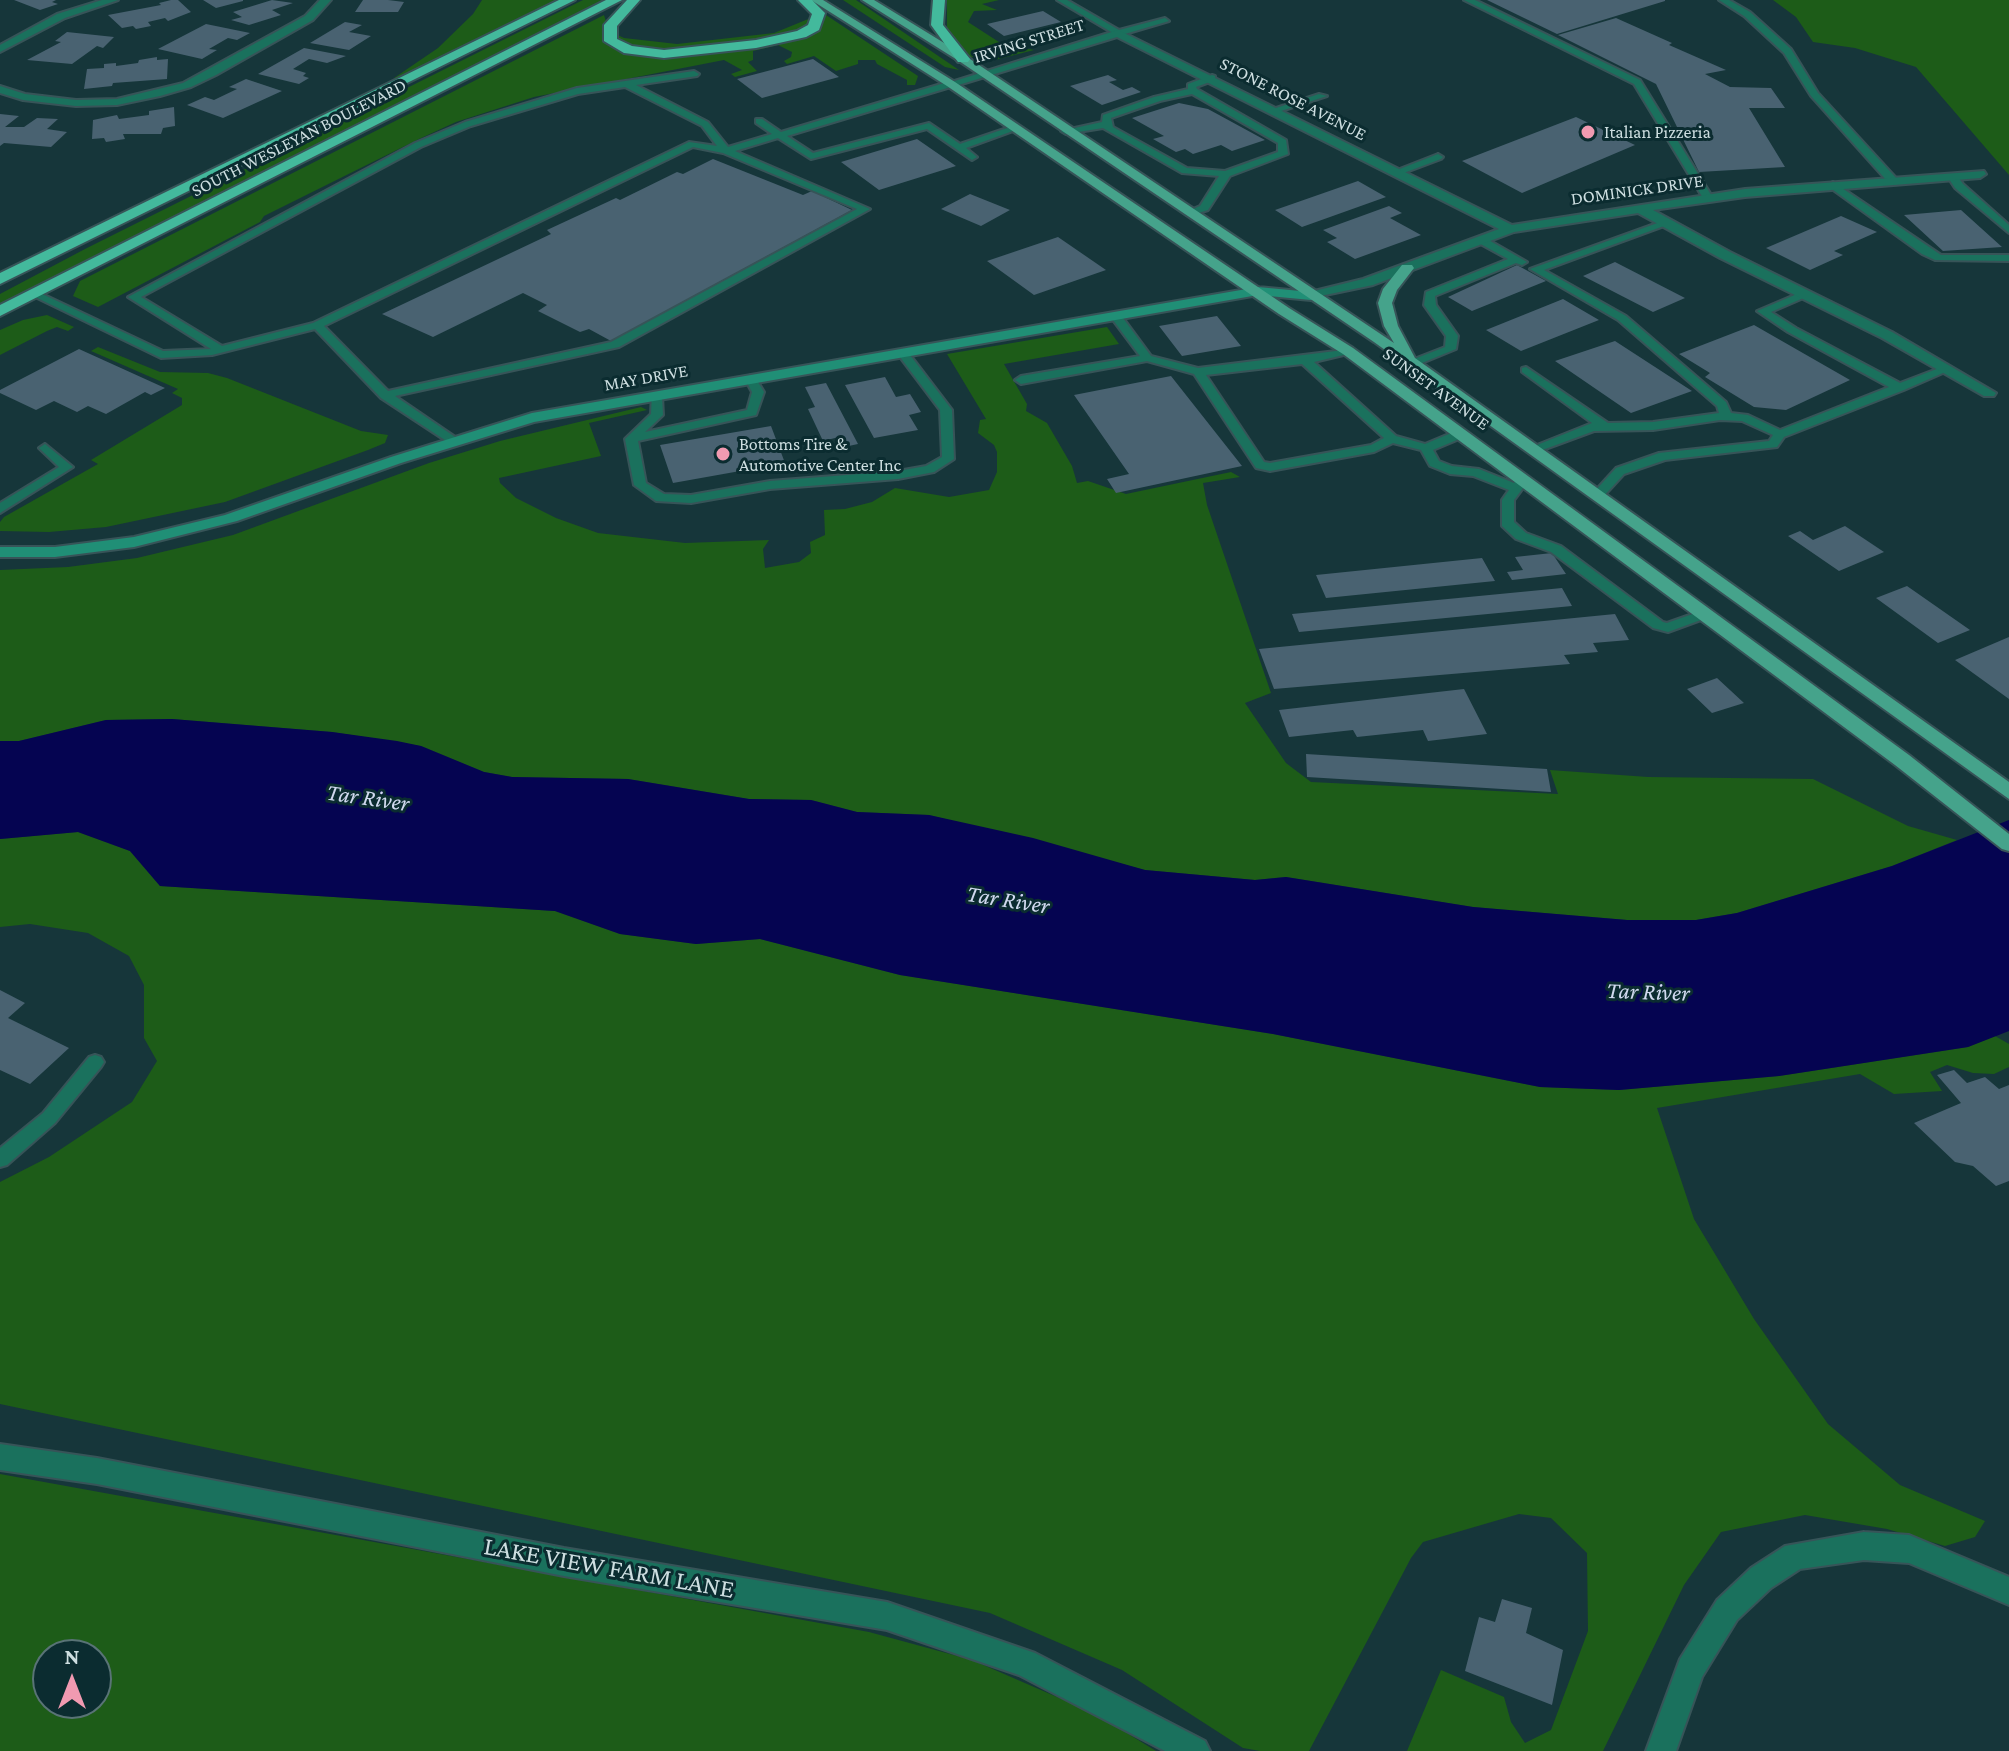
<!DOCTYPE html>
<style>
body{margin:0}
#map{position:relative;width:2009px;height:1751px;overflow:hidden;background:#16363a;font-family:"Crimson Pro",serif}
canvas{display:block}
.north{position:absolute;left:32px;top:1639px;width:80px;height:80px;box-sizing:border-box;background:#0b2c30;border:2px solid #597376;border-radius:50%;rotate:0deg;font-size:22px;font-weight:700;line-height:32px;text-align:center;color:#cddee0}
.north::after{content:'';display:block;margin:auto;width:28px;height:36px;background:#f19ab1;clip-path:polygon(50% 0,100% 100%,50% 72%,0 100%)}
</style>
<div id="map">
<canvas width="2009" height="1751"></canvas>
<div class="north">N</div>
</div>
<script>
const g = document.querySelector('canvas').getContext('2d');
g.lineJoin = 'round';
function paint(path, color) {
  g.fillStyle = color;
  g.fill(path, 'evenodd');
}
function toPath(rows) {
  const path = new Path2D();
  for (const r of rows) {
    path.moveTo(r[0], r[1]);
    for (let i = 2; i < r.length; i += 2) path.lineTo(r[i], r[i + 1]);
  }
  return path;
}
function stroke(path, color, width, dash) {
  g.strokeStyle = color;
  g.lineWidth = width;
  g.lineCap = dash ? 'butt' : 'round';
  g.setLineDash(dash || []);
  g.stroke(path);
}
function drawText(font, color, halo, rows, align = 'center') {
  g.font = font + ' "Crimson Pro",serif';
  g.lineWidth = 6;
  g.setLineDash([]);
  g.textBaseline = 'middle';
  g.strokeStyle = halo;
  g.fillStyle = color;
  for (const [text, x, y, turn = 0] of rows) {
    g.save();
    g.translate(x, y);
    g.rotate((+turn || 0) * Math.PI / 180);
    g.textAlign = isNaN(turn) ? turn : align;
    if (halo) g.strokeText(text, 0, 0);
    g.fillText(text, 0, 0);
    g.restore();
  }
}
paint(toPath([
 [482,0,557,0,397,79,394,78,438,48,473,14],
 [583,0,607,0,0,304,0,294,85,249],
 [843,0,856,0,959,70,945,67],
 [947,0,999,0,982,4,997,10,974,11,968,22,1002,44,1034,50,995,60,970,57,956,45,947,28],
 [1773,0,2009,0,2009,175,1916,67,1855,48,1813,42,1796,17],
 [823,13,918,76,915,85,907,85,907,80,877,64,875,60,858,60,858,64,836,71,814,56,787,64,784,61,791,57,792,52,778,45,753,51,753,60,748,62,757,71,735,77,731,74,742,70,724,60,534,97,456,122,419,139,264,216,260,222,98,307,73,296,80,281,604,15,609,31,624,38,677,44,774,33],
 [47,315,74,327,68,331,57,327,47,331,0,355,0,330,23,320],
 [1107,327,1119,344,1004,364,1027,404,1026,411,1047,423,1072,466,1077,483,1088,481,1126,494,1231,472,1240,477,1203,483,1207,505,1271,693,1245,703,1286,763,1311,782,1558,794,1550,770,1648,777,1813,779,1908,826,1957,840,1892,866,1737,913,1696,920,1627,920,1473,907,1286,877,1255,880,1145,870,929,815,857,812,811,800,749,799,628,779,512,777,484,772,421,746,332,732,172,719,106,720,19,741,0,741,0,570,68,567,137,558,233,535,429,463,500,441,641,407,647,410,589,423,601,456,499,478,500,483,516,498,556,518,598,533,685,543,769,540,763,549,765,568,799,562,811,553,810,542,825,535,824,510,845,509,872,502,895,488,949,497,989,490,997,472,997,452,994,445,978,433,980,420,986,419,947,354],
 [98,347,160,372,208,373,227,378,361,431,388,435,385,443,368,450,225,502,106,527,49,532,0,531,0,522,4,517,98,464,91,460,182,405,182,398,172,393,178,389,91,351],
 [78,832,130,851,160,886,555,911,620,934,696,944,760,939,900,975,1273,1034,1540,1087,1619,1090,1779,1076,1968,1047,1995,1036,2009,1044,2009,1067,1994,1074,1973,1073,1947,1065,1930,1072,1942,1091,1894,1094,1860,1074,1657,1108,1694,1219,1754,1319,1828,1424,1900,1485,1985,1521,1975,1537,1945,1546,1887,1529,1805,1515,1721,1532,1684,1585,1603,1751,1407,1751,1441,1670,1504,1697,1511,1722,1525,1743,1551,1730,1588,1631,1587,1553,1551,1518,1519,1514,1423,1542,1411,1558,1309,1751,1260,1751,1243,1748,1122,1670,990,1613,0,1404,0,1182,49,1157,132,1102,157,1061,144,1038,144,985,129,956,88,933,30,924,0,927,0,839],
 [0,1474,869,1632,972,1660,1096,1714,1156,1751,0,1751],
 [48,1655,96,1655,96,1703,48,1703]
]), '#1d5c18');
paint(toPath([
 [172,719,332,732,397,741,421,746,484,772,512,777,628,779,749,799,811,800,857,812,929,815,1033,838,1145,870,1255,880,1286,877,1473,907,1627,920,1696,920,1737,913,1892,866,2009,820,2009,1031,1968,1047,1779,1076,1619,1090,1540,1087,1273,1034,900,975,760,939,696,944,620,934,555,911,160,886,130,851,78,832,0,839,0,741,19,741,106,720]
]), '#050451');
paint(toPath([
 [14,0,56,0,52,2,58,4,40,10],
 [171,0,178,0,191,12,168,21,165,18,148,22,151,26,136,29,133,26,122,28,108,15,161,5,159,3],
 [203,0,243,0,243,1,216,8],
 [272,0,293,3,272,10,281,15,249,25,231,20,242,17,233,12],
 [363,0,388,0,404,2,398,12,355,12],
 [1487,0,1665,0,1665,1,1557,34],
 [1043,11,1061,22,1004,36,987,24],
 [1616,18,1672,43,1669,45,1726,70,1705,74,1730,87,1771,88,1785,108,1749,108,1785,167,1699,172,1656,84,1558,35],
 [345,22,362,25,349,32,371,36,349,50,310,43],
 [206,24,250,33,237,40,228,38,209,49,217,50,202,59,158,49],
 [67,32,114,37,103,48,97,46,72,64,27,60,61,42,55,41],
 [304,48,346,56,327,63,309,59,293,69,306,73,303,76,309,78,299,84,258,74],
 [157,57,157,60,168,59,167,79,113,83,112,86,84,89,87,69,104,68,104,64,116,63,116,66,138,63,139,60],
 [813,59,839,77,762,98,737,79],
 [1108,75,1117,80,1109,82,1123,90,1132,87,1141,92,1102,105,1070,86],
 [246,79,282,91,223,118,187,105,205,97,214,100,237,89,229,87],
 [1179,103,1208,109,1265,140,1232,151,1221,145,1193,154,1185,149,1176,152,1153,139,1164,136,1132,118],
 [174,107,175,126,163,128,161,134,123,134,125,139,106,142,104,138,92,139,93,120,117,115,119,119,149,115,149,111],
 [0,114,19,116,5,127,24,127,37,118,58,119,47,129,67,132,51,147,4,143,0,146],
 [1576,117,1635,145,1522,193,1462,161],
 [917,139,956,166,879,190,841,162],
 [713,159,803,195,812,191,852,210,611,341,589,329,580,332,538,311,547,305,523,293,433,337,382,314,551,234,547,230,616,198,620,200,677,172,683,174],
 [1358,181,1386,197,1302,227,1275,210],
 [970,194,1010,210,981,226,941,209],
 [1389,206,1402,213,1390,218,1421,235,1355,259,1327,242,1337,238,1323,230],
 [1961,210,2002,247,1943,251,1904,215],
 [1841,216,1877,232,1834,251,1843,255,1810,270,1766,248],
 [1058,237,1106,270,1034,295,987,261],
 [1615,262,1685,298,1653,312,1583,276],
 [1517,265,1546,281,1472,311,1448,297],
 [1563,299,1599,320,1521,351,1486,330],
 [1217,316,1241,346,1182,356,1159,326],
 [1754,325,1850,380,1786,410,1754,407,1705,377,1710,373,1679,354],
 [1615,341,1692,391,1631,413,1555,361],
 [79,349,165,388,151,395,145,392,106,414,88,406,77,412,54,401,36,410,0,393,0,390],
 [1171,376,1242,466,1116,493,1107,479,1129,474,1074,395],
 [885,377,896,397,910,394,921,412,909,415,918,430,874,438,845,385],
 [826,383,858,444,844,447,839,437,823,441,808,409,815,407,805,387],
 [771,426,785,463,673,483,660,445],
 [1845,526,1884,552,1839,571,1788,536,1800,531,1813,540],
 [1552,553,1566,574,1512,580,1507,572,1523,570,1515,557],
 [1482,558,1495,581,1326,598,1316,575],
 [1907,586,1970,630,1938,643,1876,598],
 [1562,588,1572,606,1299,632,1292,614],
 [1615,614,1629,640,1593,643,1598,652,1564,655,1570,664,1274,689,1259,649],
 [2009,637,2009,699,1955,660],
 [1717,678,1744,703,1712,713,1687,689],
 [1464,689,1487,734,1428,741,1423,730,1357,737,1353,730,1289,737,1279,710],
 [1306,754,1547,769,1551,792,1307,777],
 [0,990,25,1003,8,1018,69,1048,30,1084,0,1070],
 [1954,1070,1967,1083,1985,1077,1999,1089,2009,1085,2009,1181,1996,1186,1973,1166,1955,1162,1914,1123,1961,1103,1937,1075],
 [1502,1599,1532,1608,1526,1633,1563,1650,1552,1705,1465,1671,1479,1617,1495,1622]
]), '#496271');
const lane = toPath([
 [1057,0,1067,0,1119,30,1165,18,1169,21,1118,36,1057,0],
 [1464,0,1475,0,1640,80,1713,198,1712,200,1703,198,1634,84,1464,0],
 [1719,0,1729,0,1750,12,1791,49,1818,93,1897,179,1897,183,1889,183,1811,96,1784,53,1744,16,1719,0],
 [694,71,699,74,697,76,636,85,708,122,728,147,772,134,756,123,756,119,762,119,781,132,951,81,954,82,954,86,787,136,813,153,929,123,960,144,1013,126,1021,128,966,148,977,157,972,160,927,129,811,159,778,138,735,151,870,209,619,347,395,396,458,439,460,442,454,446,381,398,315,329,212,355,161,358,29,294,38,292,163,351,211,349,128,297,415,143,465,122,577,88,694,71],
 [625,87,702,126,717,146,689,142,313,323,222,346,141,297,421,147,471,126,578,94,625,87],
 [693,147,723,153,857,209,611,342,388,391,324,326,693,147],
 [1212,75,1215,76,1215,80,1196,87,1197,89,1286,140,1288,154,1230,176,1208,210,1189,216,1184,213,1200,206,1219,176,1182,173,1103,128,1066,134,1061,131,1102,122,1103,115,1154,97,1188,89,1188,84,1212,75],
 [1192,94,1278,143,1278,152,1225,171,1187,168,1113,127,1111,118,1160,101,1192,94],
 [1319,94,1327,96,1278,112,1270,110,1319,94],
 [1438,154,1443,157,1441,159,1401,174,1392,172,1438,154],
 [1948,174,1956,174,1963,184,2009,225,2009,233,1955,188,1947,176,1948,174],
 [1833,182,1941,255,2009,255,2009,261,1935,260,1922,254,1829,187,1828,185,1833,182],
 [1663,221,1672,223,1544,270,1626,316,1726,402,1731,413,1748,415,1780,430,1889,387,1788,332,1757,311,1804,291,1808,292,1808,296,1771,312,1796,328,1900,383,1942,367,1952,369,1904,390,1784,437,1777,447,1665,460,1624,474,1602,498,1594,498,1594,492,1616,468,1659,453,1769,441,1773,435,1742,421,1720,420,1653,430,1594,431,1537,452,1533,453,1527,449,1592,423,1522,372,1522,368,1526,367,1608,423,1653,422,1719,413,1717,406,1618,320,1530,269,1663,221],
 [1477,238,1485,238,1527,262,1522,265,1516,263,1435,296,1436,305,1458,336,1456,349,1417,365,1409,365,1409,361,1445,347,1446,336,1424,305,1426,292,1508,259,1477,242,1477,238],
 [1116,313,1120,314,1151,356,1198,368,1352,349,1352,353,1314,362,1396,436,1425,444,1456,431,1464,431,1464,437,1433,450,1439,461,1452,466,1479,469,1514,483,1519,477,1527,477,1529,480,1514,500,1514,522,1526,533,1561,546,1663,622,1667,623,1704,610,1711,614,1709,617,1668,632,1653,628,1551,552,1516,539,1502,526,1502,500,1509,490,1473,476,1450,474,1430,466,1421,450,1393,443,1374,452,1270,471,1256,468,1194,374,1147,361,1021,384,1015,380,1021,376,1140,356,1110,316,1116,313],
 [1302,364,1384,438,1371,445,1270,463,1264,462,1206,375,1302,364],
 [903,350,907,351,952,410,954,459,934,472,898,479,770,489,691,503,656,501,634,485,625,439,651,414,652,393,660,393,662,396,663,415,645,432,747,410,752,392,745,379,751,375,755,377,764,392,756,415,638,441,646,483,664,494,691,495,770,481,898,471,926,466,942,457,940,410,897,353,903,350],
 [45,444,73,467,0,513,0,503,59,467,39,448,45,444],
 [95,1055,101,1057,104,1062,101,1067,55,1123,7,1165,0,1167,0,1148,43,1113,89,1057,95,1055]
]);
const street = toPath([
 [102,0,118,0,65,18,0,52,0,45,57,14,102,0],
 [320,0,331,0,313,20,216,75,191,87,160,96,117,105,76,106,23,100,0,93,0,86,25,94,76,100,117,99,183,83,305,16,320,0],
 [1118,30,1512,225,1745,189,1984,171,1986,174,1980,178,1745,197,1653,210,1730,252,1892,332,1996,393,1994,396,1984,396,1882,338,1720,258,1638,213,1514,232,1373,285,1306,299,1306,293,1363,279,1499,229,1117,37,955,86,945,84,1118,30],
 [0,1444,97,1458,564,1548,887,1602,1035,1653,1205,1741,1210,1751,1165,1751,1019,1675,887,1630,564,1576,97,1484,0,1470,0,1444],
 [1864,1532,1909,1535,2009,1577,2009,1605,1909,1563,1864,1560,1800,1569,1771,1588,1737,1620,1702,1677,1676,1751,1646,1751,1680,1659,1717,1600,1751,1568,1785,1546,1864,1532]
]);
const secondary = toPath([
 [1258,287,1311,292,1318,296,1311,300,1258,295,534,422,401,463,237,521,134,547,55,557,0,557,0,547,55,547,134,537,225,515,391,457,532,413,1258,287]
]);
const primary = toPath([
 [811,0,823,0,955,82,1289,308,1353,348,1909,755,2009,834,2009,851,2002,849,1895,765,1343,354,1279,314,947,86,811,0],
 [862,0,874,0,967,57,1394,343,1384,326,1378,303,1383,289,1402,265,1412,265,1414,268,1397,290,1392,303,1398,326,1415,358,2009,782,2009,799,1374,342,959,61,862,0]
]);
const highway = toPath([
 [559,0,575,0,0,284,0,273,559,0],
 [606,0,622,0,0,316,0,305,606,0],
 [627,0,640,0,617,26,617,39,632,46,664,50,756,40,797,31,808,25,812,14,798,0,812,0,825,13,819,30,806,37,756,48,664,58,624,53,604,41,604,25,627,0],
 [933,0,945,0,943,25,970,59,968,62,958,62,931,25,933,0]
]);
stroke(lane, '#375458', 4);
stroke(street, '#375458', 4);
stroke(secondary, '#375458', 4);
stroke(primary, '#375458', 4);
stroke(highway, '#375458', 4);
paint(lane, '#1a715d');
paint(street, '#1a715d');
paint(secondary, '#208f76');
paint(primary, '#45a38b');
paint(highway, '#43b99c');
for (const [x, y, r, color] of [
 [1588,132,8,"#f19ab1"],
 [723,454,8,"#f19ab1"]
]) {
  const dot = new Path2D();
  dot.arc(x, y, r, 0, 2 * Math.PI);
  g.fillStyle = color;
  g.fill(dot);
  stroke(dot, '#0b2c30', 3);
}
drawText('18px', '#cddee0', '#0b2c30', [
 ["IRVING STREET",1029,41,-17],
 ["STONE ROSE AVENUE",1293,99,27],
 ["SOUTH WESLEYAN BOULEVARD",299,138,-27],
 ["DOMINICK DRIVE",1637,190,-8],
 ["MAY DRIVE",646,378,-10],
 ["SUNSET AVENUE",1436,389,36]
]);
drawText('18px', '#cddee0', '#0b2c30', [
 ["Italian Pizzeria",1604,132],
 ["Bottoms Tire &",739,444],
 ["Automotive Center Inc",739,465]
], 'left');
drawText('italic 24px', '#d0d9ef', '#0b2c30', [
 ["Tar River",368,798,8],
 ["Tar River",1008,900,9],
 ["Tar River",1648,992,2]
]);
drawText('26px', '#cddee0', '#0b2c30', [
 ["LAKE VIEW FARM LANE",609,1568,10]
]);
</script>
